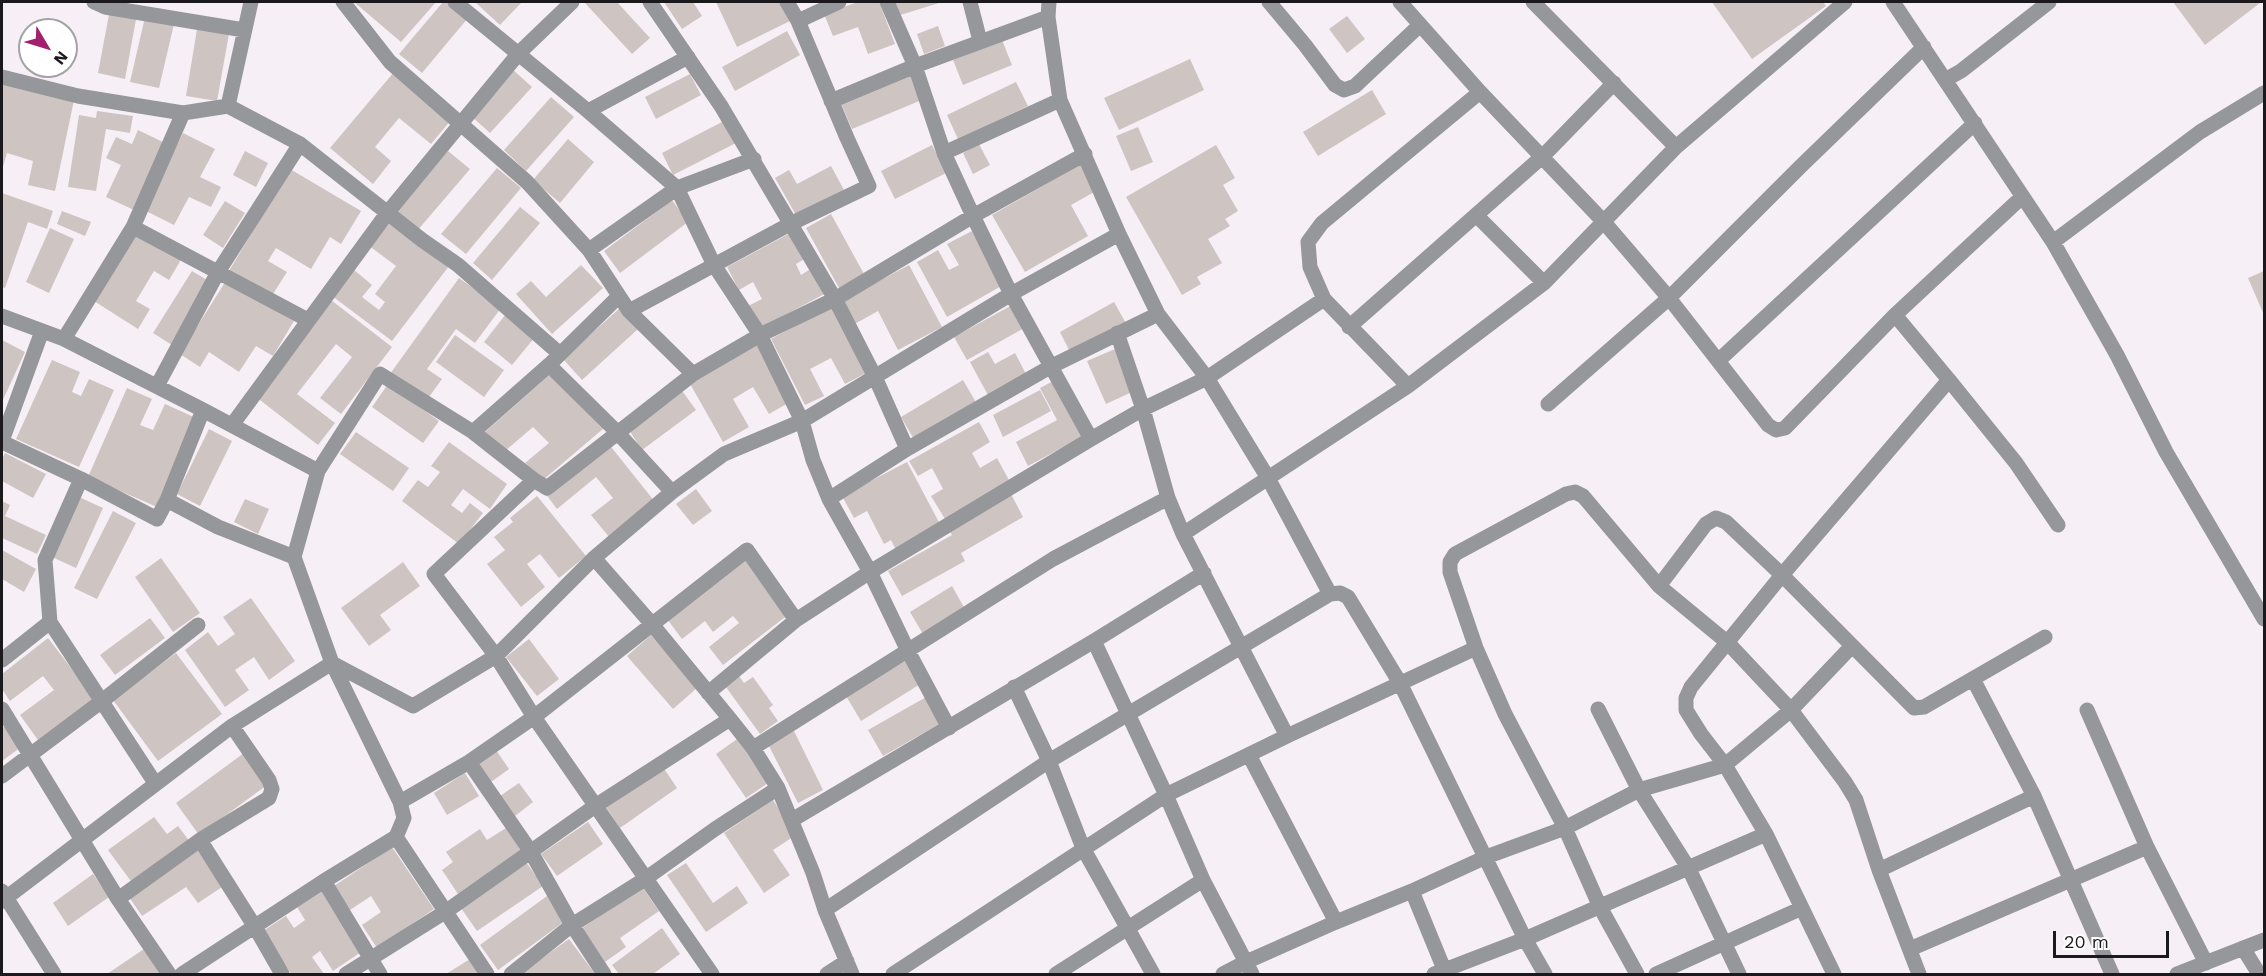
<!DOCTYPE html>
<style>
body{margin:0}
#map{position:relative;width:2266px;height:976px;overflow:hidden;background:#f6eff6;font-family:"Work Sans",sans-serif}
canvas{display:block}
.frame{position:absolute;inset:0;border:3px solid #1c191c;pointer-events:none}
.north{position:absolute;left:18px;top:18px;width:60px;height:60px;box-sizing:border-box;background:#fff;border:2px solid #a4a3a4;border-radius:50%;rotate:128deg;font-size:16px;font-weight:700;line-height:24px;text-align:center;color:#1c191c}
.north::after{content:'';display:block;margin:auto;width:21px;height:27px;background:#a3206e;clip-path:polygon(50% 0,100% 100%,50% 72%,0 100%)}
.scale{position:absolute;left:2053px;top:931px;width:116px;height:27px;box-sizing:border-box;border:3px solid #1c191c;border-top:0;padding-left:8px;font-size:18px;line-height:21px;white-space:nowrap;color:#1c191c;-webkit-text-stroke:4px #fff;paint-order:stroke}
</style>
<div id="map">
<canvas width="2266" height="976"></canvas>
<div class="frame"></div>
<div class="north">N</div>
<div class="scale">20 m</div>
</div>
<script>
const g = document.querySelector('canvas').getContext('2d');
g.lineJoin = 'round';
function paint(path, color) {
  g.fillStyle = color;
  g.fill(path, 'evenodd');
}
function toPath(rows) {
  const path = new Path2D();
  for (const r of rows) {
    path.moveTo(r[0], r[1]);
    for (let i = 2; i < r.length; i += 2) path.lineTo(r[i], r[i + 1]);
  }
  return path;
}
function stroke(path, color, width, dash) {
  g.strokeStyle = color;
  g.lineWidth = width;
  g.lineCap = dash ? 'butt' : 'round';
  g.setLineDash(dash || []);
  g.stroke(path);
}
paint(toPath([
 [354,2,436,2,401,42],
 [443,2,449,2,468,18,422,73,399,54],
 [475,2,522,2,500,25],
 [586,2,617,2,650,38,632,54,585,3],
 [664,2,693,2,702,16,682,29],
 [716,2,780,2,790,21,737,47],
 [858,2,879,2,895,44,868,54,858,27,833,36,824,14],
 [893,2,942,2,897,16],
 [1712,2,1823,2,1826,6,1752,59],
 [2173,2,2259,2,2260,3,2205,45],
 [110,9,137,14,125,79,98,73],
 [1347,16,1365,39,1347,53,1329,29],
 [145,17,174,24,159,88,130,82],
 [198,23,230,28,217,101,186,96],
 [938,26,945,46,924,54,917,34],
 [787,31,800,55,735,91,722,67],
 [1002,40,1012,65,963,85,953,60],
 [1190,59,1204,90,1119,130,1104,98],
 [511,68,532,87,490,133,470,115],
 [913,71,924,99,852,129,840,101],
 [394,72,451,120,431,144,399,118,375,147,391,161,373,184,330,148],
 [690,74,701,95,656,119,645,97],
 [2,82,74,100,55,191,28,185,33,161,7,153,2,170],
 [1016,82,1028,106,958,139,947,115],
 [1372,90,1386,114,1318,156,1303,132],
 [551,97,574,117,526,171,504,150],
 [97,111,133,116,130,133,106,129,96,191,68,187,79,115,96,118],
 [724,121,736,143,673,175,662,153],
 [1138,127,1153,162,1131,171,1116,136],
 [138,130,165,143,134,210,106,197,121,165,106,158,116,137,132,144],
 [183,133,215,149,200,177,221,187,211,207,189,197,174,225,144,210],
 [568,139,594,162,560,203,533,180],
 [979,144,990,165,973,174,963,153],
 [932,145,946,173,895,199,881,171],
 [1216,145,1235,178,1223,185,1238,211,1225,219,1230,226,1208,239,1222,263,1197,277,1201,284,1182,295,1126,197],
 [245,151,268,163,256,187,233,175],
 [448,151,470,169,417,231,395,213],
 [1081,164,1096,191,1071,205,1088,236,1025,272,992,215],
 [831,166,844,190,797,217,775,178,789,170,797,184],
 [497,168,521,188,466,254,441,234],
 [290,169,361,211,341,244,330,237,311,269,276,248,268,261,287,272,271,297,229,271],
 [2,193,53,211,47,229,28,222,5,288,2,287],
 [672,200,688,222,620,273,604,251],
 [225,201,245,213,223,248,203,235],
 [520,207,540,223,492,280,473,263],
 [62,211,91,222,85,236,57,224],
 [831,214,864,274,839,288,806,228],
 [387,219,449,266,392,341,332,296,353,269,372,285,362,297,379,310,385,302,375,294,396,266,368,245],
 [50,228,74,239,49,293,26,282],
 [138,231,182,258,169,280,154,271,136,301,150,309,138,329,94,301],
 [972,231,1003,285,947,317,917,262,938,250,949,270,959,265,947,244],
 [792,232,806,258,796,264,801,275,812,268,826,293,761,328,748,306,762,299,753,282,739,290,727,267],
 [581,265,603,288,552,334,516,294,531,281,546,297],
 [909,265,942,327,898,350,878,311,851,326,838,303],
 [192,271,212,283,172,345,153,333],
 [2264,271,2264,315,2248,278],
 [459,278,501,308,475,343,456,329,427,369,442,379,426,401,390,374],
 [227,279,294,321,273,356,256,346,239,372,209,352,200,367,180,354],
 [331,300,392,347,341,414,320,398,352,357,336,344,297,394,335,423,318,445,256,397],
 [1114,302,1127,325,1072,356,1060,332],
 [1014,304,1026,327,967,360,954,337],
 [833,305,868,372,845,384,831,358,810,369,824,396,805,405,771,339],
 [620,308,638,329,582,380,563,359],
 [506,314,535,337,512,365,484,342],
 [455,335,504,370,484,397,436,362],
 [2,340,25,352,2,402],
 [756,343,790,402,769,414,753,387,733,399,749,427,723,442,689,382],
 [1115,349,1132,392,1106,404,1087,361],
 [988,352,995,364,1015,353,1027,376,989,397,970,362],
 [52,360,80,372,72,392,81,396,89,379,114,390,79,467,16,439],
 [549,375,604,428,543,480,525,463,549,443,533,427,505,451,484,433],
 [1057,379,1086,435,1028,466,1016,442,1057,420,1040,388],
 [963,380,977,404,915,441,901,417],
 [388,384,439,421,423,443,372,407],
 [127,388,152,399,140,425,153,430,165,404,196,418,157,507,88,477],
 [680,388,696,410,642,450,627,427],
 [1040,390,1051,411,1003,437,993,415],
 [979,422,990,442,972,453,980,468,997,458,1010,482,945,519,931,496,943,489,932,468,918,476,909,461],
 [209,429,232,441,200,506,177,494],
 [356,432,409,468,393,491,340,454],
 [449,442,507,484,490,509,463,489,451,505,462,513,470,503,483,513,459,544,402,501,418,480,428,487,440,472,431,466],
 [608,443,655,502,610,538,591,515,613,498,596,477,557,509,545,493],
 [5,453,46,474,33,498,2,481,2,459],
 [907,462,941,526,896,550,891,540,884,544,867,511,854,518,842,496],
 [696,489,712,511,693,525,676,504],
 [1011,494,1023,517,961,553,965,561,902,596,888,571,952,535,949,530],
 [537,496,586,556,559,578,540,554,527,564,545,587,521,607,487,564,505,550,494,537,513,522,510,518],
 [79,497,103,508,76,568,52,557],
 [245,499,269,509,258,534,234,522],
 [2,501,10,505,5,516,46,535,37,554,2,538],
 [113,511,136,523,97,599,74,588],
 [2,550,36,569,24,592,2,579],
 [161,558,200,613,173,632,135,577],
 [746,558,789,614,723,665,709,647,739,623,733,616,713,632,705,621,682,639,667,619],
 [403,562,420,586,380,615,391,630,369,646,341,608],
 [952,586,965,609,923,634,910,612],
 [251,598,295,661,269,680,254,657,235,670,249,690,225,707,185,650,208,632,218,646,235,634,223,617],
 [150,618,165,638,115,675,100,655],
 [651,635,697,688,673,709,627,656],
 [48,638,94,698,38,740,20,715,54,690,43,676,10,701,2,689,2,674],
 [529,639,559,679,537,696,506,657],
 [176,653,222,714,158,761,113,700],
 [907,660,922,683,861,721,846,696],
 [737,673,744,683,753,677,773,705,769,708,778,721,760,734,723,683],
 [928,696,943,722,883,756,868,730],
 [6,725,21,747,2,761,2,728],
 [794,731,823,790,798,803,768,744],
 [740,737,771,781,746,798,716,754],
 [496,750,509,769,491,782,478,763],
 [244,753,267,785,199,835,176,803],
 [663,767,677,788,620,828,606,807],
 [465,773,479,796,447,815,434,793],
 [519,783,533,802,515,816,500,796],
 [773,800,796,835,773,850,790,875,764,893,724,833],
 [154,817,167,834,178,826,190,842,133,884,108,850],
 [588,822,603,844,557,876,541,854],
 [506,828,521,850,458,894,442,870,453,862,446,852,480,829,487,840],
 [392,847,434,909,377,948,362,925,381,912,371,896,350,910,334,886],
 [196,848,222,887,198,903,186,887,142,916,127,894],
 [526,862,543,886,477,931,461,908],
 [686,863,713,903,737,886,748,903,706,932,667,875],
 [93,874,109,897,68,926,53,903],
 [642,887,659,911,620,938,626,947,605,962,582,928],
 [324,888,364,950,333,971,320,951,312,957,324,974,291,974,263,931,286,916,294,928,305,920,297,907],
 [547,896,565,921,498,970,480,945],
 [662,928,680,954,653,974,619,974,612,965],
 [569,939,595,974,520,974],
 [147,947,165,974,107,974],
 [470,959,481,974,446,974]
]), '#cec4c2');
stroke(toPath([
 [94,2,105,7,244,30],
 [343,2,390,62,527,182,589,250,629,311,693,374],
 [455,2,588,111,677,188,714,265,760,335,802,421,813,460,829,499,870,572,908,651,949,728],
 [650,2,721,106,835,299,875,377,907,449],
 [887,2,915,66,944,153,973,216,1011,294,1091,439],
 [970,2,980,41],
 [1049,2,1048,17,1060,100,1119,234,1158,314],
 [1269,2,1305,45,1335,85,1344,90,1355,86,1420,25],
 [1400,2,1480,92,1603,221,1669,298,1768,425,1776,430,1785,428,1895,315,2022,197],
 [1533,2,1676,147],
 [1893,2,2053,242,2117,355,2166,452,2264,619],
 [798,21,839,2],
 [2,77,78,96,183,113,228,106,300,144,422,240,458,265,560,354],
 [1945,80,1961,71,2049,2],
 [831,101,915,66,1048,17],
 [228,106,251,2],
 [588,111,688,57],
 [944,153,1060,100],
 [1477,216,1544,283],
 [133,227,308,320],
 [2053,242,2200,132,2264,93],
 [589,250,677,188,754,159],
 [1324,299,1310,267,1308,242,1322,223,1480,92],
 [629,311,790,224,869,186,847,138,798,21,787,2],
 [1895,315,1949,380],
 [2,316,64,339,203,410,318,471],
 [1349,327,1543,156,1614,83],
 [64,339,133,227,183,113],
 [1718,361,1975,123],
 [549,365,616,431,672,492],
 [157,386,218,272,300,144],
 [1548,404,1669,298,1800,167,1924,47],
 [232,425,388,212,519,53,572,2],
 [473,432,549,365,618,297],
 [2,441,42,331],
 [2,442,81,479,157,519,167,500,203,410],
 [81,479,45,560,50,622,155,783],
 [534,480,434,574,496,656,534,717,712,974],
 [829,499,907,449,1050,367,1158,314,1207,378,1268,478,1330,594],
 [167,500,218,527,294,557],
 [1183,534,1408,386,1544,283,1676,147,1845,2],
 [594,558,651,623,730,719,753,748,778,788,813,873,825,910,852,974],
 [1659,586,1706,524,1716,518,1726,522,1782,575,1914,708,1924,707,2045,637],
 [1094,641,1166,795,1203,880,1252,974],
 [2,660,50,622],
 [1973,679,2034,796,2112,974],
 [1014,687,1049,761,1083,848,1153,974],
 [708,693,796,620,870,572,1091,439,1143,409,1207,378,1324,299,1408,386],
 [2,709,118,899,169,974],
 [1598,709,1639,790,1689,869,1739,974],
 [2087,710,2147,847,2206,963],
 [1287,736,1476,648],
 [753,748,1053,559,1168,498],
 [1249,755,1336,922],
 [469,762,531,852,572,925,604,974],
 [2,776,102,701,198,625],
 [400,802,469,762,534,717,747,550,796,620],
 [792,820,1094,641,1204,573],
 [396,837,487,974],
 [200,840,255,927,282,974],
 [1879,870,2034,796],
 [324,881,380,974],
 [2,891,54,974],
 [1412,891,1446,974],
 [118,899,200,840,269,798,272,789,269,780,232,726],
 [2,901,232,726,332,663,413,706,496,656,594,558,672,492,724,454,802,421,1011,294,1119,234],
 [825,910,1049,761,1330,594,1340,593,1348,597,1400,683,1525,939,1545,974],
 [2243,948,2259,974],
 [1910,949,2147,847],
 [182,974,324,881,396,837,404,818,400,802,332,663,294,557,318,471,380,374,473,432,534,480,547,488,693,374,760,335,835,299,973,216,1085,154],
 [346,974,445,912,595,806,730,719],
 [511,974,572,925,645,879,715,829,778,788],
 [827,974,847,961],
 [893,974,1166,795,1287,736,1183,534,1168,498,1143,409,1117,333],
 [1056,974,1203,880],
 [1223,974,1246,962,1336,922,1412,891,1486,857,1565,828,1639,790,1725,765,1791,710,1852,646],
 [1434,974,1525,939,1766,834],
 [1637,974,1600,907,1565,828,1505,714,1476,648,1450,572,1450,562,1455,554,1566,494,1575,492,1583,496,1659,586,1728,643,1791,710,1845,782,1856,800,1879,870,1919,974],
 [1656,974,1802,908],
 [1834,974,1766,834,1725,765,1701,734,1686,710,1686,698,1691,687,1782,575,1949,380,2016,463,2058,525],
 [2177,974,2264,940]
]), '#96979a', 15);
</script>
